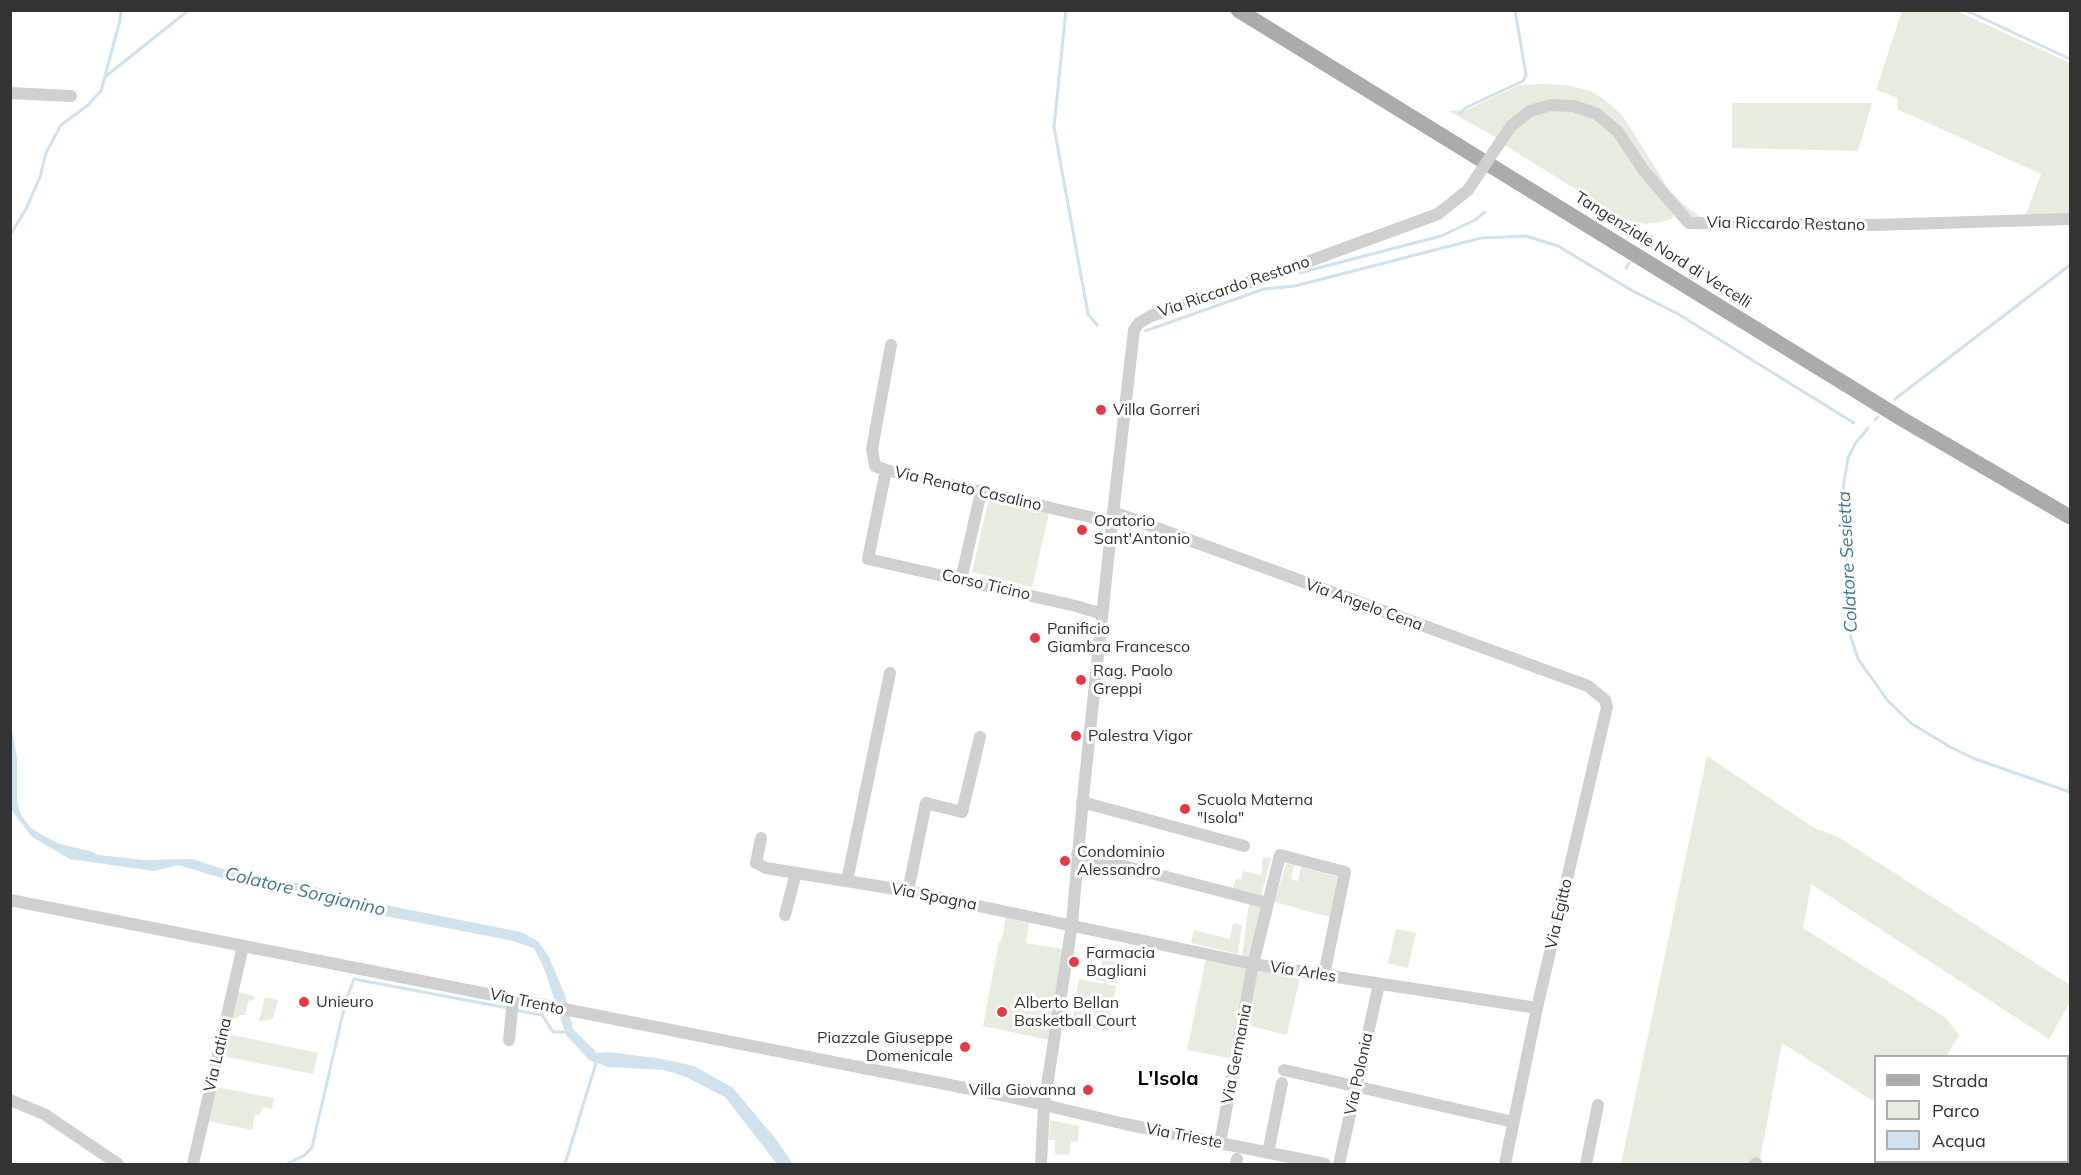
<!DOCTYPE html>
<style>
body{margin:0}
#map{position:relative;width:2081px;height:1175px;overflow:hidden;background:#fff;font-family:Mulish,sans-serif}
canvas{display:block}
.frame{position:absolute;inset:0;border:12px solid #333;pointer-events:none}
.legend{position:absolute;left:1874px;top:1055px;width:195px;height:108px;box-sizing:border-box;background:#fff;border:2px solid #adadad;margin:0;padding:8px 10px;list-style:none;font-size:18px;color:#333}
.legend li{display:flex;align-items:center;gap:12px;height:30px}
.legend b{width:30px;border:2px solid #adadad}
</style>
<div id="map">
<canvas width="2081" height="1175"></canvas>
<div class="frame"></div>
<ul class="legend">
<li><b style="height:8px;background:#ababab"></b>Strada</li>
<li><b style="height:16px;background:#e6ecdf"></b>Parco</li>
<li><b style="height:16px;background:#cfe2ee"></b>Acqua</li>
</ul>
</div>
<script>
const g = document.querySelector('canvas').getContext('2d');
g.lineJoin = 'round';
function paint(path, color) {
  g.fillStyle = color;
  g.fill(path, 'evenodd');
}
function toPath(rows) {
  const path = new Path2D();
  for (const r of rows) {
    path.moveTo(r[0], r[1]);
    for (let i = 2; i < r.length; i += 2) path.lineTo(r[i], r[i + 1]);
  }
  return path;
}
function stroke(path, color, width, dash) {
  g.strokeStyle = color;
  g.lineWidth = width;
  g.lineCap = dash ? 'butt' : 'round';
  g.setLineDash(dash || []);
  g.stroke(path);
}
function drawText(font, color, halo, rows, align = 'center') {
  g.font = font + ' Mulish,sans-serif';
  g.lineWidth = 6;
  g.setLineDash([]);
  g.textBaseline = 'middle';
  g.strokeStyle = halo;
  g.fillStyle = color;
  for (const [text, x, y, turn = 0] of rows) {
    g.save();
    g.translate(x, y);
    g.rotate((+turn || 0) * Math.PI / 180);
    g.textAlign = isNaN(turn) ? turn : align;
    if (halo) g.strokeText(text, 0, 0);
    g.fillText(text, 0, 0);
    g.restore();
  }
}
paint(toPath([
 [1902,11,1957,11,2070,63,2070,215,2026,214,2041,174,1897,109,1898,98,1876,90],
 [1539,84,1566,85,1590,91,1604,99,1622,115,1669,190,1689,209,1705,220,1700,220,1686,214,1673,201,1620,129,1549,101,1497,138,1449,111,1466,110,1520,85],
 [1732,103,1872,103,1858,151,1732,148],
 [1561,109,1592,115,1614,136,1674,215,1671,219,1662,222,1645,224,1625,220,1503,144,1513,130,1532,114],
 [989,499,1049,513,1032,587,972,572],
 [1707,756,1814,828,1838,837,2070,985,2070,1002,2049,1039,1811,884,1803,928,1946,1018,1959,1035,1947,1055,1949,1056,1876,1056,1875,1102,1782,1043,1759,1164,1621,1164],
 [1263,857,1271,858,1261,895,1244,890,1242,893,1232,891,1236,878,1241,880,1243,871,1261,875],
 [1286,864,1294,865,1291,879,1298,881,1301,867,1338,877,1330,917,1274,902],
 [1249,904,1262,907,1248,958,1242,956],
 [1006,918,1029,923,1026,943,1062,949,1049,1040,983,1026,999,942,1001,942],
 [1233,923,1242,925,1238,954,1191,943,1194,930,1230,939],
 [1396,929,1416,933,1408,968,1388,963],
 [1104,946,1119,949,1117,983,1092,979,1093,971,1101,971],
 [1206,959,1247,968,1229,1058,1187,1050],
 [1258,971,1300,977,1287,1035,1247,1025],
 [1079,979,1116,986,1108,1031,1071,1025],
 [238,992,255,996,253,1001,249,1000,245,1015,240,1015,236,1019,232,1018],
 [265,997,278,1000,273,1019,259,1021],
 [228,1034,318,1053,313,1074,224,1056],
 [216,1087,274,1098,272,1109,262,1107,260,1115,255,1114,252,1130,208,1121],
 [1050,1120,1079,1126,1078,1142,1071,1141,1069,1155,1055,1154,1055,1140,1049,1140]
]), '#e6ecdf');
paint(toPath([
 [10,721,17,757,17,801,21,815,31,828,44,836,60,844,90,851,99,855,143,860,192,859,261,881,303,883,355,899,521,932,539,942,549,957,565,995,573,1029,597,1053,609,1052,662,1059,694,1066,733,1088,775,1138,793,1164,777,1164,725,1097,684,1076,664,1070,608,1067,589,1060,566,1035,544,968,534,948,509,940,353,910,303,892,245,885,178,865,154,871,70,859,32,837,11,809]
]), '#cfe2ee');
stroke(toPath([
 [1066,10,1054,127,1088,314,1097,325],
 [1965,10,2070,59],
 [106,76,189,10],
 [1461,113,1465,108,1523,81,1526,75,1515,10],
 [10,235,26,209,40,177,46,153,61,125,88,105,101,91,120,20,121,10],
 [1641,244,1646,237,1652,236],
 [1626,268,1629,263],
 [1299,273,1441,236,1475,220,1485,212],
 [1145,331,1264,289,1295,286,1481,238,1526,236,1558,246,1631,290,1678,314,1854,423],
 [1895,399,2070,265],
 [1875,420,1878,417],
 [1868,428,1855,444,1848,458,1841,501,1846,542,1849,631,1858,659,1888,701,1912,724,1952,748,1975,759,2070,792],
 [2069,791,2070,782],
 [514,1010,542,1015,553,1032,567,1032],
 [2068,1105,2070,1105],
 [287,1164,305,1155,312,1147,346,1000,354,979,508,1008],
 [565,1164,597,1060]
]), '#cfe2ee', 3);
stroke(toPath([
 [10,93,71,96],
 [1511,126,1530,111,1551,105,1574,106,1597,114,1618,132,1644,171,1689,223,1874,225,2070,219],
 [891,345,872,449,875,466,886,470,1112,522],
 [886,470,868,559,1076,606,1102,614],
 [1113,512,1588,686,1605,700,1607,707,1537,1008,1505,1164],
 [961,580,981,492],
 [1082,802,1244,846],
 [761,838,756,863,766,868,908,891,1253,964,1537,1008],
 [1077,854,1268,903],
 [847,881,890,673],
 [908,891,926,803,962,812,980,737],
 [10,900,1006,1096,1125,1124,1325,1164],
 [785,915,796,873],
 [509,1040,513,999],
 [1284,1070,1513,1122],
 [10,1100,44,1114,118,1164],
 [2068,1126,2070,1124],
 [1220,1143,1253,964,1280,855,1345,872,1324,975],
 [1268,1153,1282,1083],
 [193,1164,243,946],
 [1041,1164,1044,1105,1072,924,1083,798,1112,522,1134,330,1139,323,1151,316,1285,270,1438,214,1468,190],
 [1236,1164,1237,1159],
 [1339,1164,1379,984],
 [1586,1164,1598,1105],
 [1755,1164,1756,1163],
 [2011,1164,2016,1162],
 [2031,1164,2044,1162,2059,1163]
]), '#d0d0d0', 12);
stroke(toPath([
 [1238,10,1902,419,2070,517]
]), '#ababab', 15);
stroke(toPath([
 [1468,190,1511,126]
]), '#d0d0d0', 12);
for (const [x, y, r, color] of [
 [1101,410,6,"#e63946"],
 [1082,530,6,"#e63946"],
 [1035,638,6,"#e63946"],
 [1081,680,6,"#e63946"],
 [1076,736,6,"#e63946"],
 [1185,809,6,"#e63946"],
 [1065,861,6,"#e63946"],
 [1074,962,6,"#e63946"],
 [304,1002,6,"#e63946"],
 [1002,1012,6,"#e63946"],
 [965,1047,6,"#e63946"],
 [1088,1090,6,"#e63946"]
]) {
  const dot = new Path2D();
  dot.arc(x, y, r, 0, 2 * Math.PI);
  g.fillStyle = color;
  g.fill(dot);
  stroke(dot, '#fff', 2);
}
drawText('16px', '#333', '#fff', [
 ["Via Riccardo Restano",1786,224,1],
 ["Tangenziale Nord di Vercelli",1663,250,32],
 ["Via Riccardo Restano",1234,287,-19],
 ["Via Renato Casalino",968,489,13],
 ["Corso Ticino",986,585,13],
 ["Via Angelo Cena",1364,605,20],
 ["Via Spagna",934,897,11],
 ["Via Egitto",1559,914,-77],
 ["Via Arles",1303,972,9],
 ["Via Trento",527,1002,12],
 ["Via Germania",1237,1054,-79],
 ["Via Latina",218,1055,-77],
 ["Via Polonia",1359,1074,-78],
 ["Via Trieste",1184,1136,11]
]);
drawText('16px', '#333', '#fff', [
 ["Villa Gorreri",1113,410],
 ["Oratorio",1094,521],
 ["Sant'Antonio",1094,539],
 ["Panificio",1047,629],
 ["Giambra Francesco",1047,647],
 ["Rag. Paolo",1093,671],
 ["Greppi",1093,689],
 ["Palestra Vigor",1088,736],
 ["Scuola Materna",1197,800],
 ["\"Isola\"",1197,818],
 ["Condominio",1077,852],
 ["Alessandro",1077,870],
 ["Farmacia",1086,953],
 ["Bagliani",1086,971],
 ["Unieuro",316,1002],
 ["Alberto Bellan",1014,1003],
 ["Basketball Court",1014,1021],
 ["Piazzale Giuseppe",953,1038,"right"],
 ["Domenicale",953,1056,"right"],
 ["Villa Giovanna",1076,1090,"right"]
], 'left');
drawText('italic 18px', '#3f7597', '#fff', [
 ["Colatore Sesietta",1848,562,-93],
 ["Colatore Sorgianino",305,892,13]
]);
drawText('bold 20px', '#000', '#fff', [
 ["L'Isola",1168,1079]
]);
</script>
